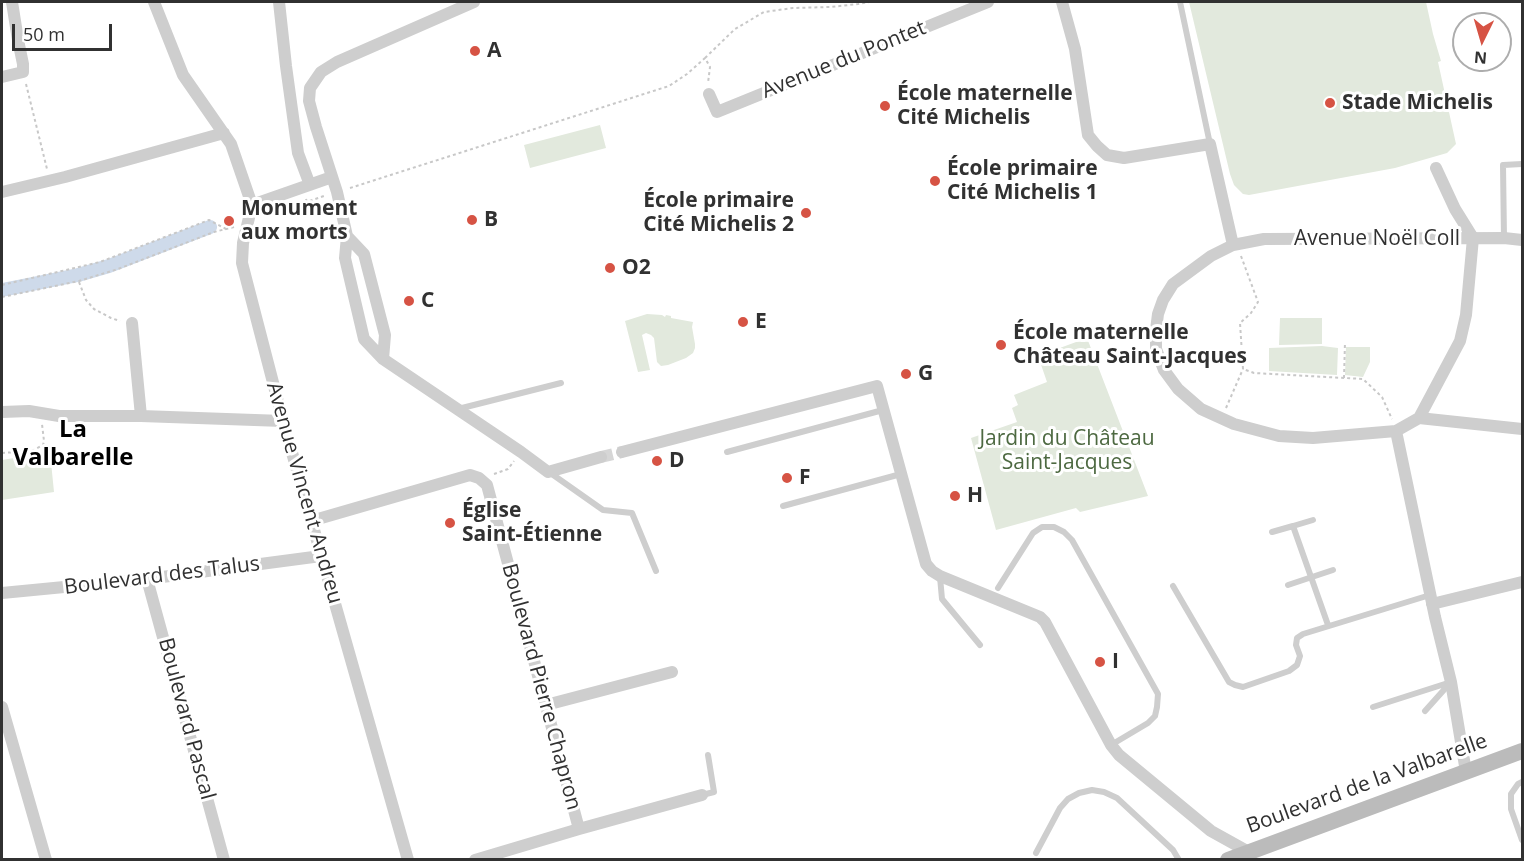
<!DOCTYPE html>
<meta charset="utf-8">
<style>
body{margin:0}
#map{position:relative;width:1524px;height:861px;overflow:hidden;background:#fff;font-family:"Open Sans",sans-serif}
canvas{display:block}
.frame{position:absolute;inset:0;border:3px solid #313131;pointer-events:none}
.north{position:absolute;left:1452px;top:12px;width:60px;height:60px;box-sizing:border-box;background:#fff;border:2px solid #adadad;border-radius:50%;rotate:185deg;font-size:16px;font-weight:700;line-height:24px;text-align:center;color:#313131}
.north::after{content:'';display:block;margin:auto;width:21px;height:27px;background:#d65344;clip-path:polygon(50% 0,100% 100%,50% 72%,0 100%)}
.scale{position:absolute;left:12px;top:24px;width:100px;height:27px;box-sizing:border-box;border:3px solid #313131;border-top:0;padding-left:8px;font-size:18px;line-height:21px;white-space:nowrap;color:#313131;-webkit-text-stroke:4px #fff;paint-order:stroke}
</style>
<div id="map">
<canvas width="1524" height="861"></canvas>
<div class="frame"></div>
<div class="north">N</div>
<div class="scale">50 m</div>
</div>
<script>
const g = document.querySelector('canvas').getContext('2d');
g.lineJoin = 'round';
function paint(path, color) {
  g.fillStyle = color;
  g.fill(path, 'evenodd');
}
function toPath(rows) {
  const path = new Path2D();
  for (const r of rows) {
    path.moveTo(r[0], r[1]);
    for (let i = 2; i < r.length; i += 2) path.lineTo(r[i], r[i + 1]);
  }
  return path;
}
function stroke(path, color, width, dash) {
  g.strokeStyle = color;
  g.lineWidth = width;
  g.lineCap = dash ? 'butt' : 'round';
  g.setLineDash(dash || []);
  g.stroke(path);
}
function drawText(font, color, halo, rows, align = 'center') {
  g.font = font + ' "Open Sans",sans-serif';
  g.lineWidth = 6;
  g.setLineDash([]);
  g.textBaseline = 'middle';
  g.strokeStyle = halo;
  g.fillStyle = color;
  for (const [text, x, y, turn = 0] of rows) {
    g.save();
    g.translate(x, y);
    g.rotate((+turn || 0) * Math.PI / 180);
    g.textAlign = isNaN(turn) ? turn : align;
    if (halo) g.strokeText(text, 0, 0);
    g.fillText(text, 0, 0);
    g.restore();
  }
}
paint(toPath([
 [1189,2,1426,2,1433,34,1441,61,1438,62,1456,144,1447,153,1395,168,1249,195,1243,194,1234,185,1230,174],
 [600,125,606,148,530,168,524,145],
 [647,314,662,315,665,317,666,315,671,316,671,318,693,322,692,327,695,344,695,348,693,353,686,358,668,365,661,366,657,362,654,338,651,335,646,333,642,335,650,370,638,372,625,321],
 [1280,318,1322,318,1322,344,1279,345],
 [1087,338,1148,496,1080,512,1076,508,996,530,971,438,1017,422,1012,408,1018,405,1014,395,1047,382,1038,356],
 [1322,346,1338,348,1337,375,1269,371,1269,348],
 [1346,347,1370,347,1370,362,1363,377,1345,375],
 [50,452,54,492,2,500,2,460]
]), '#e2e9dd');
stroke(toPath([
 [2,290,78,275,109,266,210,227]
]), '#cedaea', 14);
stroke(toPath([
 [601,457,622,452]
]), '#d6d6d6', 12, [12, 6]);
stroke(toPath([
 [705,58,735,29,764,12,793,8,831,7,858,4,869,2],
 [26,84,47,169],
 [350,188,669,86,687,74,705,58,710,67,708,83],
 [306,199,307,202,324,196],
 [1241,256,1258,302,1251,313,1240,323,1243,369,1254,373,1363,379,1382,397,1392,419],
 [79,282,86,300,94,309,111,318,120,321],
 [2,285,100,262,209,220,226,229],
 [2,297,79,281,118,269,214,232,234,227],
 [1344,378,1345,342],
 [1226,408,1243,369],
 [2,453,32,451,43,445,44,441,42,424],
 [494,474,508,469,514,461]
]), '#c8c8c8', 2, [3, 3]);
stroke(toPath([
 [1180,2,1210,144],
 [1504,238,1503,165,1522,164],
 [458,409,561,383],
 [727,452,883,410],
 [549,472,603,510,632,513,656,571],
 [783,506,901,474],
 [1293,526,1313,520],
 [1272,532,1293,526,1328,625],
 [940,577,942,599,980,645],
 [1288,585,1333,570],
 [1173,586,1229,682,1235,685,1243,687,1289,671,1297,665,1300,656,1296,645,1297,638,1303,634,1430,595],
 [998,588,1033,533,1042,527,1054,527,1064,532,1072,540,1158,694,1157,707,1155,716,1148,723,1111,745],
 [1373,707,1451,682,1425,711],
 [1522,782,1518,784,1511,794,1511,809,1522,840],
 [702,795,714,792,708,755],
 [1036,853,1060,808,1068,799,1079,793,1092,790,1104,792,1117,798,1173,850,1179,860]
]), '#cecece', 6);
stroke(toPath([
 [154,2,183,75,231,144,252,205],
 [279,2,286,66,298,153,310,185],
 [474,2,337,62,321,72,310,88,309,101,316,127,337,192,347,236,345,258,364,339,383,359,521,452,548,472,601,457],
 [1062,2,1075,49,1088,135,1097,146,1107,155,1124,158,1210,144,1233,245],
 [2,77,23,72,23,64,18,40,12,2],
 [709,94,717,112,988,2],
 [332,177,252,205,243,243,242,263,283,421,408,860],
 [2,192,65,177,224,133],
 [347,236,364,254,385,335,383,359],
 [1522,240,1504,238,1264,239,1233,245,1211,256,1173,284,1163,300,1158,314,1156,330,1156,349,1164,370,1178,389,1201,409,1234,424,1279,436,1313,438,1396,431,1419,418,1522,429],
 [132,323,141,416],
 [2,412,29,411,59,416,141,416,283,421],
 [1419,418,1460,341,1466,315,1473,238,1455,209,1436,168],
 [1396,431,1435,617,1451,682,1466,772],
 [622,452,877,386,926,564,932,571,940,576,1040,617,1045,622,1111,745,1119,755,1211,831,1247,851],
 [311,521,470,475,479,478,487,485,579,829],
 [147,579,224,860],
 [2,593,147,579,321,556],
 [1432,604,1522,582],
 [546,705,672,672],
 [2,707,46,860],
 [475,860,579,829,702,795]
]), '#cecece', 12);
stroke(toPath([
 [1228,860,1522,751]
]), '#bbb', 16);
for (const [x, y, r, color] of [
 [475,51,6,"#d65344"],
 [1330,103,6,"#d65344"],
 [885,106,6,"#d65344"],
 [935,181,6,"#d65344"],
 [806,213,6,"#d65344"],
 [472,220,6,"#d65344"],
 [229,221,6,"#d65344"],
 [610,268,6,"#d65344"],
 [409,301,6,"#d65344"],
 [743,322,6,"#d65344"],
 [1001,345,6,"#d65344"],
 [906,374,6,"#d65344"],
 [657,461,6,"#d65344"],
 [787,478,6,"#d65344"],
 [955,496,6,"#d65344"],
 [450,523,6,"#d65344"],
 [1100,662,6,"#d65344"]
]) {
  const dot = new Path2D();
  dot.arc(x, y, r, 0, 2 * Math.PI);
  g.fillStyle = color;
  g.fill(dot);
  stroke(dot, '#fff', 2);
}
drawText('bold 21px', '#313131', '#fff', [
 ["A",487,51],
 ["École maternelle",897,94],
 ["Cité Michelis",897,118],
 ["Stade Michelis",1342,103],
 ["École primaire",947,169],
 ["Cité Michelis 1",947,193],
 ["École primaire",794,201,"right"],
 ["Cité Michelis 2",794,225,"right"],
 ["Monument",241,209],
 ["aux morts",241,233],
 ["B",484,220],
 ["O2",622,268],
 ["C",421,301],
 ["E",755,322],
 ["École maternelle",1013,333],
 ["Château Saint-Jacques",1013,357],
 ["G",918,374],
 ["D",669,461],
 ["F",799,478],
 ["H",967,496],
 ["Église",462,511],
 ["Saint-Étienne",462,535],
 ["I",1112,662]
], 'left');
drawText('21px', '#313131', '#fff', [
 ["Avenue du Pontet",844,60,-22],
 ["Avenue Noël Coll",1377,239],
 ["Avenue Vincent Andreu",304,493,74],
 ["Boulevard des Talus",162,576,-7],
 ["Boulevard Pierre Chapron",541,687,75],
 ["Boulevard Pascal",186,719,75],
 ["Boulevard de la Valbarelle",1367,784,-20]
]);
drawText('21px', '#4d6941', '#fff', [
 ["Jardin du Château",1067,439],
 ["Saint-Jacques",1067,463]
]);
drawText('bold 24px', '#000', '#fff', [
 ["La",73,430],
 ["Valbarelle",73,458]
]);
</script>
